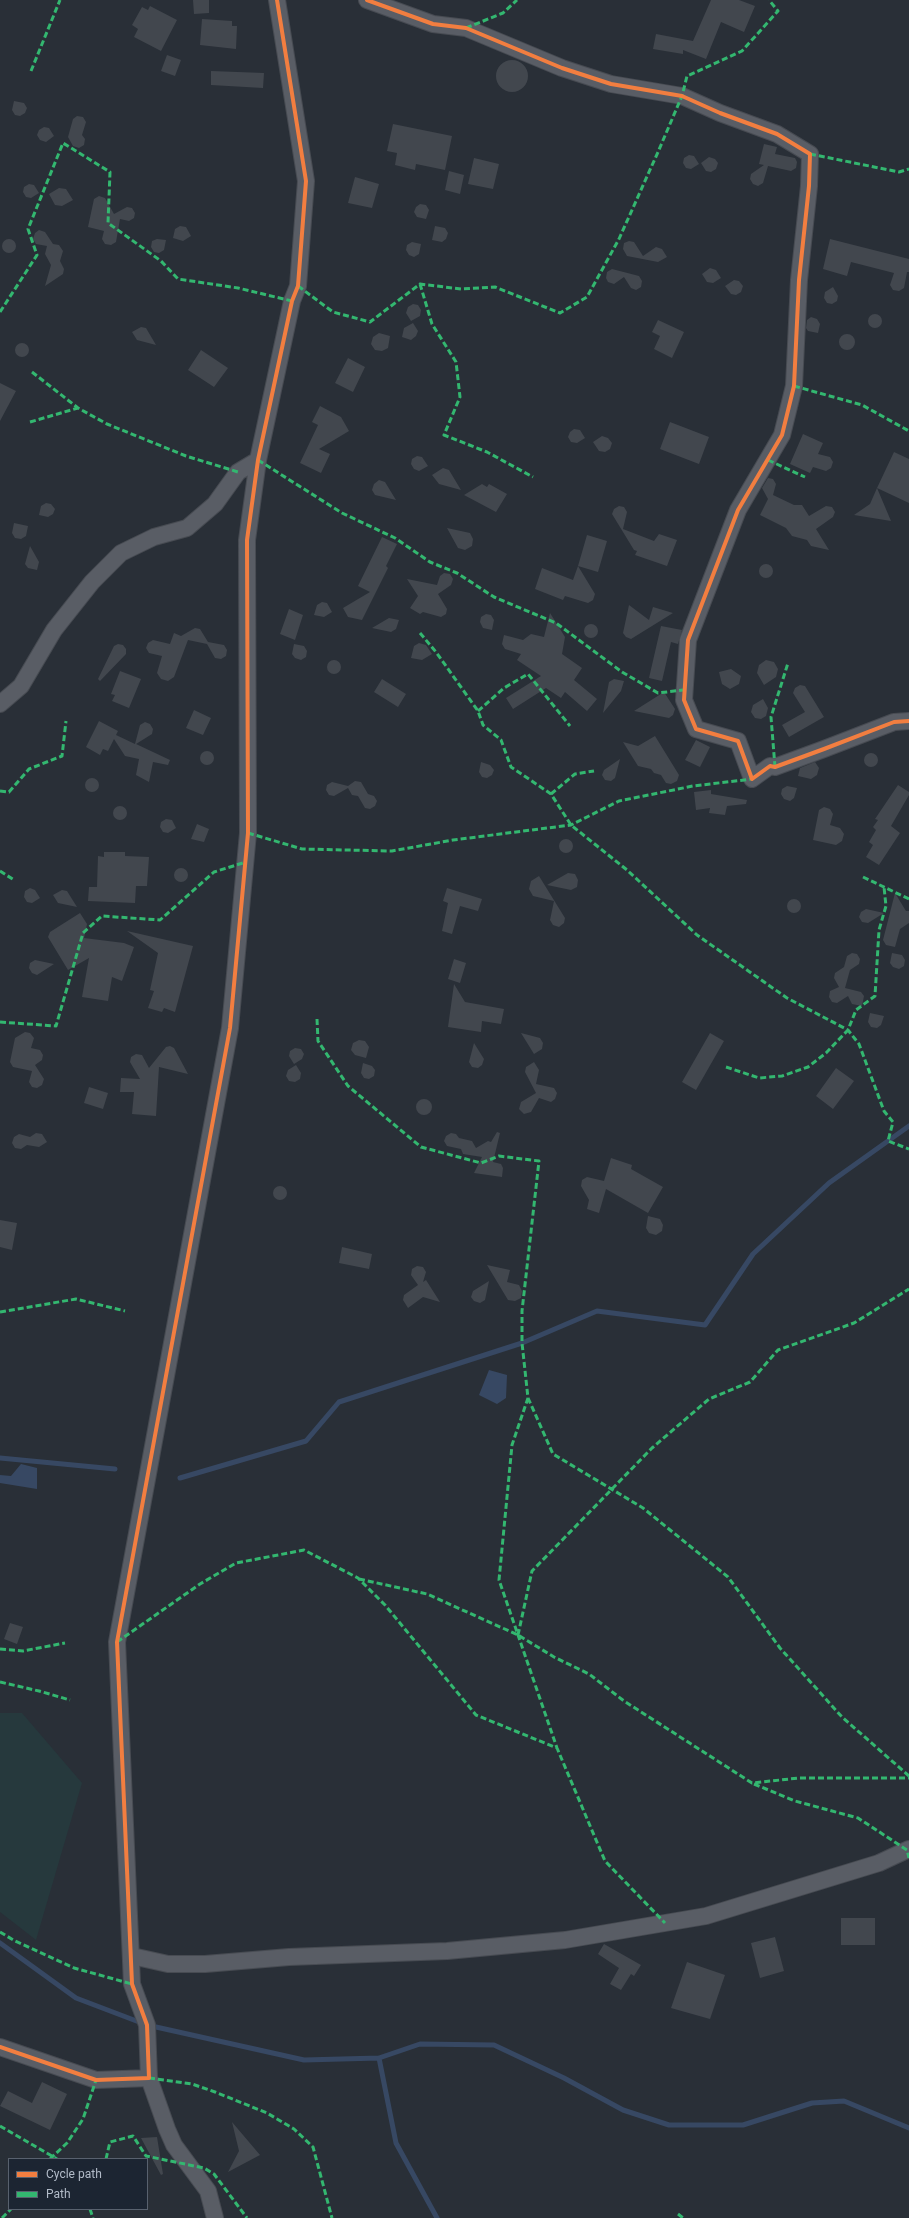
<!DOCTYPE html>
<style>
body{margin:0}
#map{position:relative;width:909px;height:2218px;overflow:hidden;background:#292f37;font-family:Roboto,sans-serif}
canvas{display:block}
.legend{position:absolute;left:8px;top:2158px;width:140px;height:52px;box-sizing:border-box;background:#1c2532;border:1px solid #58616e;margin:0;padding:5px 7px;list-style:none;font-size:12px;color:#b2bbc8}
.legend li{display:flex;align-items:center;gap:8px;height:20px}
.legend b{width:20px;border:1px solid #58616e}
</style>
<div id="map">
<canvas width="909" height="2218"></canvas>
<ul class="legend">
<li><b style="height:5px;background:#f27e40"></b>Cycle path</li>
<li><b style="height:5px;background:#33b770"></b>Path</li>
</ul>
</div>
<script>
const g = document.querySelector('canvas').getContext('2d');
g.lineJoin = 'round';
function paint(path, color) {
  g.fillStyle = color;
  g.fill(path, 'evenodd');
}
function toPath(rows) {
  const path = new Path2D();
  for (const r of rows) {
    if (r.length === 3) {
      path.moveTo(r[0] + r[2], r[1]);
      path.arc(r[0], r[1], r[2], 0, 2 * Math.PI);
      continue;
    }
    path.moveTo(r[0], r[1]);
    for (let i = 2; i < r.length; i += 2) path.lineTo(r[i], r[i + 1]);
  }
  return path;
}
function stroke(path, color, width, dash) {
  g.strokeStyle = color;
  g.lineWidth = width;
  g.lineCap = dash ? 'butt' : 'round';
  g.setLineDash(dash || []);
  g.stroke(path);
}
paint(toPath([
 [0,1713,22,1713,82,1783,36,1940,0,1912]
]), '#26393d');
paint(toPath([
 [489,1370,507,1375,506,1398,497,1404,479,1395],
 [21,1464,37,1468,37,1489,0,1483,0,1475,11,1476]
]), '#374863');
stroke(toPath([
 [0,1458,115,1469],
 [180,1478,306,1441,339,1402,522,1343,597,1311,705,1325,753,1254,829,1183,909,1126],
 [0,1943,76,1998,147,2025,304,2060,379,2058,420,2044,494,2045,564,2078,623,2110,669,2125,743,2125,812,2103,844,2101,909,2128],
 [379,2058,396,2143,437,2218]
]), '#374863', 5);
paint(toPath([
 [193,0,209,0,209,13,194,14],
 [711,0,739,0,755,6,744,32,721,22,706,59,683,50,683,54,653,49,656,34,693,41],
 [150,6,177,20,161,51,134,37,138,29,132,25,142,7,148,10],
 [202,19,232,21,232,26,237,26,236,49,200,45],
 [167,55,181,60,175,76,161,71],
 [512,76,16],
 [211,71,264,73,263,88,211,85],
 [14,101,24,103,27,108,25,113,20,116,15,115,12,110],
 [77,116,83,117,86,122,82,135,85,139,84,145,79,148,73,146,68,137,73,119],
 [393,124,452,136,445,170,416,164,415,170,395,165,397,153,387,151],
 [44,127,49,128,54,136,46,142,40,140,37,135,39,130],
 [764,144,777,147,775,154,795,158,797,162,796,168,791,171,768,166,763,183,758,186,753,184,750,179,751,174,764,165,759,164],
 [689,155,694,156,699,164,691,169,686,168,683,163,684,158],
 [709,157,715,159,718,163,716,169,711,172,706,171,701,163],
 [474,158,499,164,493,189,468,184],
 [449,171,464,175,460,194,445,190],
 [355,177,379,184,372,208,348,203],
 [29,184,34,185,39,193,31,198,26,197,23,192,24,187],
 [59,188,66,189,73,200,62,206,55,205,49,194],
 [99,196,105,198,114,214,127,207,132,208,135,213,134,218,129,221,120,219,116,242,111,245,105,244,102,239,104,231,88,227,94,199],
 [420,204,426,205,429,210,426,219,417,217,414,212,416,207],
 [180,226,186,227,191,236,183,241,173,238,175,229],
 [435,226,445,228,448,233,446,239,442,242,432,240],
 [39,230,45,232,53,244,59,245,63,251,60,261,64,269,63,274,45,286,51,265,45,254,47,246,36,244,33,239,35,233],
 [9,246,7],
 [157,239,166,240,164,250,159,253,154,252,151,247,152,241],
 [830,239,909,259,909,272,907,272,904,288,899,291,893,290,890,285,894,273,851,262,847,276,823,269],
 [629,241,634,242,643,256,656,247,662,249,667,257,658,262,627,256,623,249,624,243],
 [412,242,421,244,419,254,414,257,409,255,406,250,407,245],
 [710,268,716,270,721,278,713,283,707,282,702,274],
 [612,269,639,276,642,281,641,287,636,290,631,288,624,277,614,284,608,282,606,278,607,272],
 [734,280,739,281,743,286,741,292,736,295,731,294,725,286],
 [833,287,838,296,837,301,832,304,827,303,824,298,825,292],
 [413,304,418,305,421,310,420,316,411,321,406,313,408,307],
 [875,321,7],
 [811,317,817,319,820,324,818,333,808,331,806,328,807,320],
 [658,320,684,332,672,358,654,349,660,336,652,332],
 [413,323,418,331,416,336,411,340,402,337,404,328],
 [141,327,146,328,156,345,137,340,132,332],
 [379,333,390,336,388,348,382,351,375,350,371,344,373,337],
 [847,342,8],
 [22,350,7],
 [201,350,228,368,214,387,188,370],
 [348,358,365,367,353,392,335,383],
 [0,383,16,391,0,421],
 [320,406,341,417,349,431,319,449,330,454,321,473,300,463,318,425,312,422],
 [670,422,709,437,699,464,660,449],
 [574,429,580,430,585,438,577,443,571,442,568,437,570,432],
 [803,434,823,443,818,454,830,457,833,462,831,468,826,471,813,467,810,473,790,464],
 [602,436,608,438,612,443,610,449,605,452,599,451,593,442],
 [894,452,909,459,909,503,877,488],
 [417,456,422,457,428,466,419,471,414,469,411,464,412,459],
 [443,468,449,470,461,490,439,484,432,475],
 [768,478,773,479,776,484,773,495,794,505,802,505,809,516,826,506,832,507,835,512,833,517,816,529,829,550,811,546,807,540,792,536,786,528,760,515,768,499,762,488],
 [379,480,385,482,396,500,375,495,372,490,374,484],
 [482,484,487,487,489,484,507,494,496,512,464,495],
 [877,488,891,521,854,515,870,504],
 [46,503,51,504,55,509,53,514,48,517,39,515,41,506],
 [619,506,624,507,627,512,623,529,654,541,659,534,677,540,667,566,635,555,637,551,634,550,612,514,614,509],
 [14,523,28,526,26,536,21,539,15,538,12,533],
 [447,528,470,533,473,539,472,546,465,550,458,548],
 [587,535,607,541,598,572,578,566],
 [382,537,397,544,386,566,388,568,362,620,348,617,343,608,370,592,358,586],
 [30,546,39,562,37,570,28,568,25,564],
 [766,571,7],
 [578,566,595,594,593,600,588,603,565,596,563,600,535,589,542,568,573,580],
 [444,573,450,574,453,579,451,585,438,594,447,609,446,614,441,617,423,612,420,614,410,608,418,596,407,579,437,585,440,576],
 [322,602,327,603,332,612,324,617,314,615,317,605],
 [629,605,649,620,653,607,673,613,631,639,626,637,623,633],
 [289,609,303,615,295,640,280,634],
 [550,613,565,637,562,654,582,668,574,680,597,699,587,711,565,692,561,698,546,688,513,709,506,698,541,676,517,660,521,654,505,649,502,644,504,635,523,640,531,634,544,637],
 [486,614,491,615,494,620,492,630,483,628,480,622,481,617],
 [389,618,399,620,396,629,391,632,372,628],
 [591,631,7],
 [661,626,682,630,678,644,671,642,662,681,649,678],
 [195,628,200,629,208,642,224,645,227,650,226,656,221,659,215,658,207,644,188,640,174,677,168,681,161,679,157,673,162,656,149,653,146,648,148,643,153,640,170,644,174,633,181,636],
 [419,643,426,645,432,654,422,660,411,658,414,646],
 [118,644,123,645,126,649,126,654,100,681,98,679,114,646],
 [294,644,304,646,307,651,306,657,301,660,295,658,292,654],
 [334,667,7],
 [766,660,774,662,778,669,776,677,764,685,757,673,759,665],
 [731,669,741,676,739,684,730,689,722,684,719,672],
 [120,671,141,679,129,708,112,701,115,695,111,694],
 [382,679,406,694,398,707,374,692],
 [614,679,624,681,621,691,603,713,609,682],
 [800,685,805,686,824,717,789,737,782,725,805,712,793,693,795,688],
 [664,692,675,709,673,715,669,718,634,711],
 [763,699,768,708,766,716,761,719,755,718,751,712,753,705],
 [194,710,211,718,203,735,186,728],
 [99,721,118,731,116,735,135,744,140,725,145,722,150,724,153,729,152,734,136,744,170,760,168,765,153,762,149,782,136,775,139,759,125,756,114,739,108,751,103,749,100,755,86,747],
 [655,736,679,775,677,781,671,784,666,783,661,775,654,773,651,769,638,766,623,742,638,746],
 [696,740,710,747,700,767,685,760],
 [207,758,7],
 [871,760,7],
 [620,759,615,778,611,781,605,780,602,775,604,770],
 [481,762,490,765,494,770,492,775,487,778,482,777,479,772],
 [815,762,819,768,817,775,811,779,798,776,800,768],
 [92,785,7],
 [355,781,361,782,368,794,374,796,377,801,375,806,370,809,365,808,358,796,352,795,348,788,334,796,329,795,326,790,327,785,332,782,348,786],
 [898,785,909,792,909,795,891,826,900,833,879,865,866,857,873,845,869,842,876,830,873,827,878,820,875,819],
 [787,786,797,788,794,798,790,801,784,799,781,794,782,789],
 [711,790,711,794,747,800,746,804,727,806,725,815,709,813,710,808,696,810,694,792],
 [120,813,7],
 [824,807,830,809,833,814,830,825,840,828,844,834,842,841,836,845,813,840,819,810],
 [166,819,172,820,176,828,168,833,163,832,160,827,161,822],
 [197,824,209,829,204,842,191,839],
 [566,846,7],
 [104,852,125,852,125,856,149,857,147,886,136,886,135,903,88,901,89,887,97,887,98,856,104,857],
 [181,875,7],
 [568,873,575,874,578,880,577,887,571,890,547,885],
 [539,876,565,918,564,923,559,927,553,925,550,920,554,901,533,896,529,889,531,881],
 [30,888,35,890,40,898,32,903,27,902,24,897,25,891],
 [447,888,482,899,478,911,460,906,452,934,442,931,448,903,443,901],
 [62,890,67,891,77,907,58,903,53,895],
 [895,893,906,911,909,911,909,923,900,929,895,947,886,945,883,940],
 [794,906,7],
 [866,909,884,913,868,923,862,922,859,917,861,912],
 [80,913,87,924,84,938,124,943,134,947,122,981,112,977,108,1001,82,997,89,958,68,970,48,937,50,932],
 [127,931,193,946,175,1012,164,1008,162,1012,148,1008,154,991,150,990,158,953],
 [852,953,857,954,860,959,859,964,850,970,845,988,861,992,864,996,862,1006,852,1004,848,996,837,1003,832,1002,829,997,830,991,839,987,834,978,835,973,844,967,847,956],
 [892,953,902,955,905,960,904,966,899,969,893,967,890,963],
 [454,959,466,963,460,983,448,979],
 [35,960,54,964,37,975,32,973,29,968,30,963],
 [454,984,465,1002,504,1009,501,1024,482,1021,481,1032,448,1027],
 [870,1013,884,1016,881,1025,877,1028,871,1027,868,1022],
 [25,1032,30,1033,34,1038,31,1048,40,1050,43,1055,42,1060,35,1065,44,1079,42,1085,37,1088,32,1087,29,1082,32,1071,13,1067,10,1062,15,1038],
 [521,1033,540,1038,543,1043,542,1049,534,1054],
 [710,1033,724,1041,696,1090,682,1082],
 [359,1040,365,1041,369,1047,366,1058,355,1055,351,1050,353,1043],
 [474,1043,484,1059,482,1065,478,1068,472,1067,469,1062],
 [170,1046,174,1048,188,1074,159,1067,156,1116,132,1114,134,1092,120,1092,121,1078,140,1079,130,1062,131,1057,136,1054,142,1055,149,1068,166,1047],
 [295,1048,301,1049,304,1054,302,1059,294,1064,289,1056,290,1051],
 [534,1062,539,1070,536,1084,554,1088,557,1093,555,1099,551,1102,539,1098,531,1112,524,1114,519,1109,521,1102,536,1093,525,1072,526,1067],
 [363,1063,372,1066,375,1070,374,1076,369,1079,364,1078,361,1073],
 [296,1065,301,1073,300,1079,295,1082,289,1081,286,1076,288,1070],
 [836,1068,854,1081,833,1109,816,1096],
 [89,1087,108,1093,103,1109,84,1103],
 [424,1107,8],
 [497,1132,500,1133,493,1162,501,1164,503,1168,502,1177,474,1173,482,1157,463,1154,461,1149,447,1146,444,1141,446,1136,451,1133,456,1134,459,1138,472,1141,476,1148,488,1141,491,1142],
 [36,1133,42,1134,47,1142,39,1147,27,1145,21,1149,15,1148,12,1143,14,1137,19,1134,30,1137],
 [611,1158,632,1165,631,1169,663,1187,648,1213,606,1189,599,1213,587,1209,589,1200,581,1186,582,1180,587,1177,604,1181],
 [280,1193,7],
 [648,1216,660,1219,663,1225,662,1231,656,1235,649,1233,646,1228],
 [0,1220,17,1223,12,1250,0,1247],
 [342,1247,372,1254,369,1269,339,1263],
 [487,1265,510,1270,507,1282,519,1285,522,1291,521,1298,515,1301,508,1300],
 [417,1266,423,1267,426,1272,423,1282,426,1280,440,1302,423,1297,408,1308,403,1300,404,1295,418,1285,411,1275,412,1269],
 [489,1281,485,1300,480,1303,474,1301,471,1297,473,1291],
 [10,1623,23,1627,17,1644,4,1639],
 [841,1918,875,1918,875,1945,841,1945],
 [775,1937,784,1971,760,1978,751,1943],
 [604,1944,641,1965,634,1976,631,1974,621,1990,610,1984,619,1968,598,1954],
 [687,1962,725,1975,710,2019,671,2008],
 [42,2082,67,2094,50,2130,0,2106,8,2091,32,2103],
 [232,2122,260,2155,228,2172,239,2151],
 [157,2137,163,2174,161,2175,141,2138]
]), '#42474e');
const minor = toPath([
 [367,0,433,24,466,28,562,68,611,84,682,96,720,113,777,134,810,154,809,186,799,280,794,386,782,435,738,510,688,640,684,700,696,729,738,741,752,779,770,766,775,767,824,749,894,722,909,721],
 [0,704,21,686,54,630,92,582,121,553,154,537,187,528,215,504,238,472,258,460],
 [132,1956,168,1964,205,1964,289,1957,447,1951,565,1940,706,1916,879,1863,909,1849],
 [0,2047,96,2080,149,2078,147,2025,132,1984,117,1642,230,1028,248,833,247,540,258,460,292,301,298,286,306,181,277,0],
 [149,2078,167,2129,174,2145,208,2191,215,2218]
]);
stroke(minor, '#474b52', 18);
stroke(minor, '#595d65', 16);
stroke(toPath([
 [466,28,503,13,517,0],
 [31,71,60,0],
 [810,154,899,172,909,169],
 [420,284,432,324,456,362,460,397,444,435,487,452,533,477],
 [298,286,333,312,370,322,420,284,461,289,495,287,560,313,587,297,619,239,658,152,682,96,687,76,742,51,778,11,769,0],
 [0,312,37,255,28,229,63,143,110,172,108,223,161,261,178,279,238,288,292,301],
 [32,372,78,408,107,424,186,456,238,472],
 [794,386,862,405,909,431],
 [30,422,78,408],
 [258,460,342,513,395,538,430,562,457,573,494,597,556,623,622,672,658,693,683,690],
 [768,460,805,477],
 [420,633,436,652,478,711,483,725,501,740,511,767,551,794,571,825,627,870,697,935,787,998,848,1030,859,1044,884,1111,893,1122,888,1141,909,1149],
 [478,711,504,688,528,674,570,726],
 [775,767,771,717,788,663],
 [0,791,9,792,29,769,62,756,66,721],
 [551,794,575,774,594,771],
 [248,833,302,849,392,851,453,840,571,825,619,801,693,786,752,779],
 [0,871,14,880],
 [863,877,909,899],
 [317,1019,318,1041,348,1086,421,1147,481,1163,499,1156,539,1161,522,1311,522,1343,528,1398,512,1445,499,1580,557,1748],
 [0,1022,56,1026,83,933,102,916,160,920,214,872,246,862],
 [726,1067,759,1078,782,1076,808,1067,826,1053,848,1030,856,1010,875,996,879,930,886,906,884,887],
 [0,1312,76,1299,125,1311],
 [528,1398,553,1454,643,1508,728,1577,780,1648,842,1717,909,1776],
 [359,1579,427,1594,518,1635,554,1657,589,1674,624,1701,752,1783,799,1778,909,1778],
 [518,1635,532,1571,652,1448,709,1399,750,1382,778,1350,854,1323,909,1289],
 [117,1642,200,1584,236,1563,304,1550,358,1578,385,1605,476,1715,557,1748,605,1861,665,1923],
 [0,1649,23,1651,65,1643],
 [0,1682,39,1691,70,1700],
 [754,1784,795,1801,858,1818,907,1850,909,1858],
 [0,1932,15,1941,74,1968,132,1984],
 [149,2078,192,2084,215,2092,267,2113,294,2129,313,2147,332,2218],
 [0,2126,57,2159],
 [50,2159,67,2143,83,2119,96,2080],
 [106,2159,110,2142,133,2136,146,2156,204,2168,214,2174,247,2218],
 [90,2209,93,2218],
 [678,2214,683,2218],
 [2,2218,11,2209]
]), '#33b770', 3, [6, 3]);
stroke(toPath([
 [367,0,433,24,466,28,562,68,611,84,682,96,720,113,777,134,810,154,809,186,799,280,794,386,782,435,738,510,688,640,684,700,696,729,738,741,752,779,770,766,775,767,824,749,894,722,909,721],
 [0,2047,96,2080,149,2078,147,2025,132,1984,117,1642,230,1028,248,833,247,540,258,460,292,301,298,286,306,181,277,0]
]), '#f27e40', 4);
</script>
